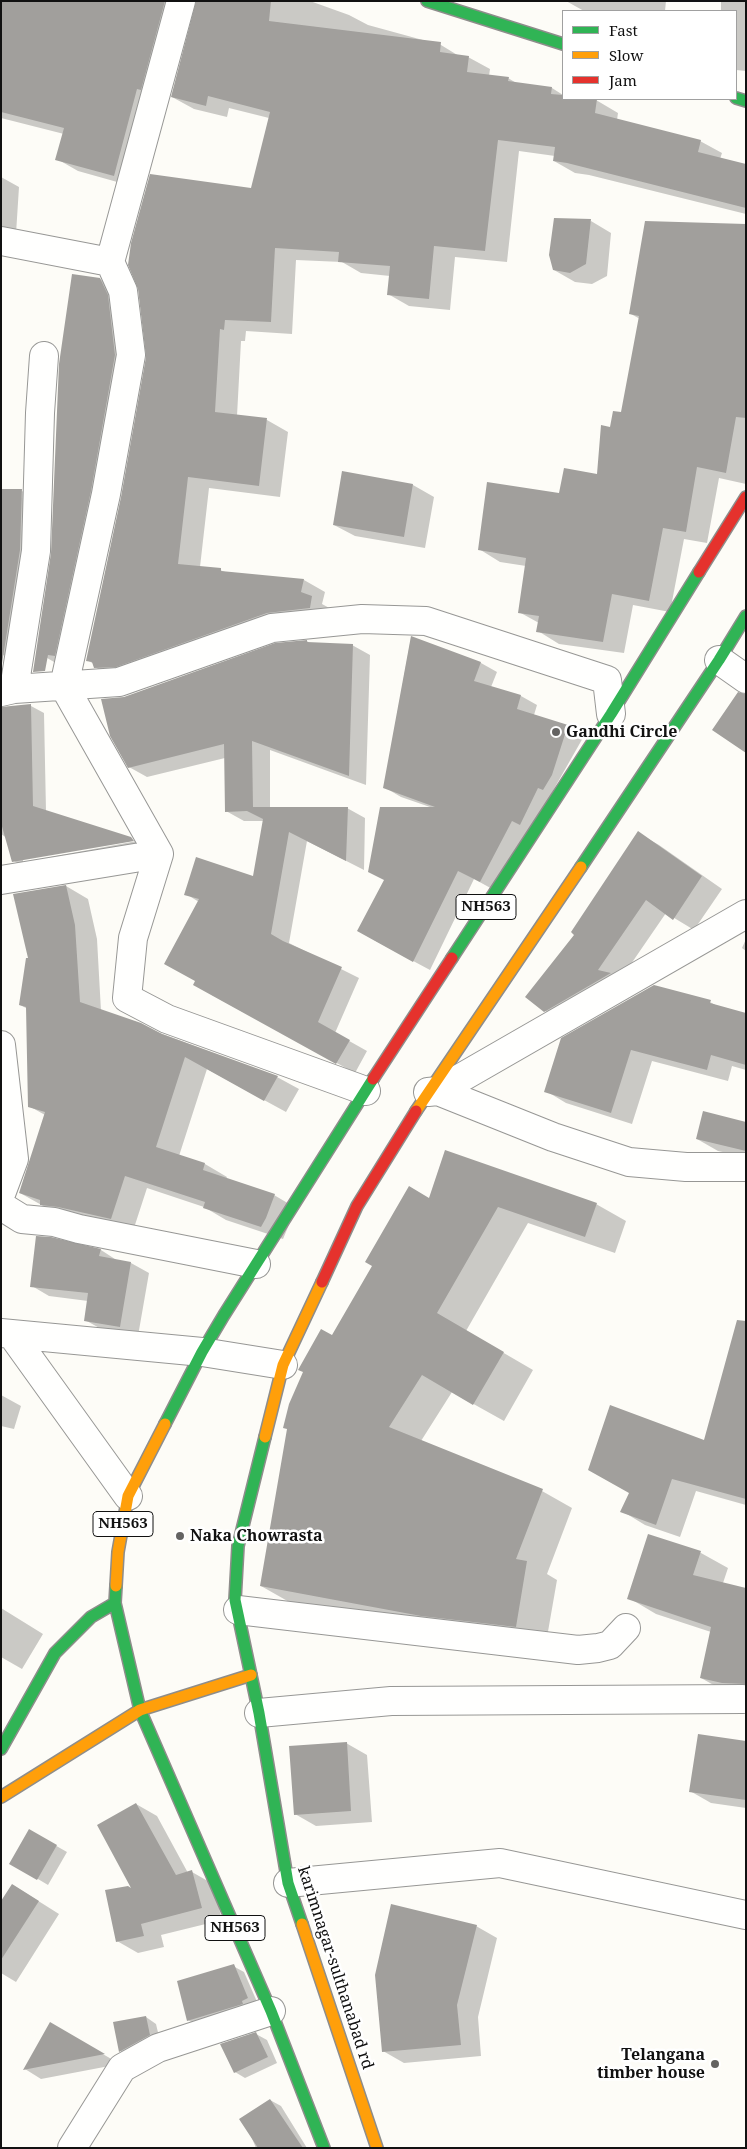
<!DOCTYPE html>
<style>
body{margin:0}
#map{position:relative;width:747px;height:2149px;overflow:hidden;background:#fdfcf7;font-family:"Noto Serif",serif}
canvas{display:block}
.frame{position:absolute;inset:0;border:2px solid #111;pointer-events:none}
.legend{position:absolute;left:562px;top:10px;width:175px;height:90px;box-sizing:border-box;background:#fff;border:1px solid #a0a0a0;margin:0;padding:6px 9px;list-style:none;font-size:15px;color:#111}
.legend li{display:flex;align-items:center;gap:10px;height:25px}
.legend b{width:25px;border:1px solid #a0a0a0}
</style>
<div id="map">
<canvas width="747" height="2149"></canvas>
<div class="frame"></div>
<ul class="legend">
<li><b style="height:6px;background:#30b455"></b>Fast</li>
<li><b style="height:6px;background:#ff9f0a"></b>Slow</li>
<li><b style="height:6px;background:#e5322d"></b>Jam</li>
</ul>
</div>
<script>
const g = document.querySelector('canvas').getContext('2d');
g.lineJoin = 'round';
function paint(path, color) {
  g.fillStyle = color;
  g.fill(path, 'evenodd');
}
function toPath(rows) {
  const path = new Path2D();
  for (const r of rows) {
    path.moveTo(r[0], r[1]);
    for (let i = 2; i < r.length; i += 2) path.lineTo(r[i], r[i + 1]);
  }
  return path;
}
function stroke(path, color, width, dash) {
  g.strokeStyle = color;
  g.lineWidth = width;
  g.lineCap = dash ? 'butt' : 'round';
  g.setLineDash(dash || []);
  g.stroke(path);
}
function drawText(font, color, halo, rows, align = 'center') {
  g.font = font + ' "Noto Serif",serif';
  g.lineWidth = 5;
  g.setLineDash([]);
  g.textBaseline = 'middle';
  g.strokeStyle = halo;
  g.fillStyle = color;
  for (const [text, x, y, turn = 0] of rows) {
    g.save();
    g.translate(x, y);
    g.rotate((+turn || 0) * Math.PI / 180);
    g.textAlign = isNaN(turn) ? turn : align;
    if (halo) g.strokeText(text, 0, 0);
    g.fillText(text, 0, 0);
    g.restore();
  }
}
paint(toPath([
 [1,1,192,1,135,187,78,171,57,159,64,134,1,118],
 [197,1,310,1,349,15,368,25,441,45,459,56,468,57,490,69,489,76,508,78,518,84,552,88,563,95,563,99,596,100,618,113,617,120,700,141,722,153,720,159,746,165,746,214,589,175,575,173,554,161,555,156,519,151,507,262,455,257,450,310,409,306,388,294,390,276,361,273,342,262,296,260,292,334,246,331,245,341,241,341,237,416,267,420,288,432,280,497,209,488,200,567,220,570,225,572,304,580,325,592,322,604,333,610,116,680,95,667,94,664,87,660,252,189,269,118,229,108,227,117,194,109,172,97],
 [566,1,666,1,665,11,584,11],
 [721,1,746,1,746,71,736,70,736,11,721,11],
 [1,177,19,187,16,234,1,233],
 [591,221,611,233,607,276,592,284,575,282,554,270],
 [746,225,746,484,719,478,707,543,684,539,670,612,633,605,624,653,559,644,538,631,539,623,519,612,526,566,500,562,479,549,560,494,598,476,611,428,622,413,640,319,631,314],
 [100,279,117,289,132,365,71,664,54,662,37,652],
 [343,473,413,485,434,497,425,548,355,536,334,525],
 [22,491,40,501,23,657,1,655],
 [411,638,481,663,497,672,491,687,521,696,537,705,534,715,568,726,584,736,496,891,474,879,430,970,374,940,430,807,401,797,384,787],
 [307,641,311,644,352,645,370,655,366,785,270,750,270,808,347,808,365,818,364,870,307,841,289,943,359,978,335,1033,367,1051,355,1073,212,995,199,902,186,894,254,877,264,821,244,821,226,811,225,758,147,777,129,767,124,698,276,645],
 [31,706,44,713,46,811,133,839,23,859,23,862,137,841,145,846,27,869,14,861,7,838,1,834,1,708],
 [638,833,659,845,722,889,694,930,666,913,620,980,566,1023,545,1011,576,934],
 [66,886,88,899,97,939,101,1011,277,1077,299,1089,286,1112,207,1069,179,1156,205,1164,227,1177,226,1179,274,1195,296,1208,283,1239,226,1220,204,1207,147,1188,133,1231,63,1217,20,1193,45,1115,29,1106,28,1009,20,1005,30,959],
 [746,939,746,951,742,948],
 [710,1002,719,1007,746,1014,746,1070,732,1066,728,1081,652,1061,632,1124,566,1103,546,1091],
 [746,1124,746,1157,718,1151,697,1139],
 [429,1200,596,1204,626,1221,615,1253,528,1223,466,1331,533,1370,504,1421,452,1392,421,1441,542,1491,572,1508,547,1574,557,1580,546,1643,291,1603,261,1586,333,1337],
 [51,1239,101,1250,118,1261,131,1263,149,1273,138,1336,103,1330,85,1320,88,1301,49,1296,32,1286],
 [746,1359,746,1505,696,1491,680,1537,645,1525,622,1511,705,1442],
 [1,1395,21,1406,14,1429,1,1426],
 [649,1535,701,1553,728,1568,723,1583,746,1589,746,1697,728,1693,701,1678,711,1632,656,1614,629,1598],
 [1,1608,43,1634,22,1669,1,1657],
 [746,1742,746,1808,711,1803,690,1791],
 [346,1743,367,1755,372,1822,316,1826,295,1814],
 [136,1804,157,1816,188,1873,192,1872,213,1884,222,1920,161,1935,164,1947,138,1953,117,1941,134,1891],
 [30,1831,67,1852,48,1885,11,1863],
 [13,1885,59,1914,16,1982,1,1973,1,1904],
 [476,1926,497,1938,478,2017,481,2056,404,2063,383,2051],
 [233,1966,244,1972,258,2004,198,2026,188,2020],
 [146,2017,156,2024,160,2041,131,2057,120,2051],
 [51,2024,120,2064,41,2079,25,2069],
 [256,2034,267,2040,277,2063,245,2078,235,2072],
 [270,2100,281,2106,307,2148,256,2148,248,2129]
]), '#0003');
paint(toPath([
 [1,1,165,1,141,90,137,89,114,176,55,160,64,128,1,112],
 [196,1,271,1,269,21,441,42,440,52,469,56,467,72,509,77,508,81,552,87,551,94,563,95,563,99,597,99,595,113,701,140,698,152,746,164,746,208,567,163,553,161,555,147,498,140,485,251,434,246,429,299,387,295,390,266,338,262,339,252,275,248,271,322,225,320,224,330,220,329,215,412,267,418,259,486,188,477,178,564,221,568,221,571,304,579,301,592,312,596,310,608,267,613,116,667,94,668,92,662,86,661,121,497,146,357,138,289,128,265,131,243,150,174,251,188,270,112,208,96,206,106,171,97],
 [554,218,591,219,586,264,570,273,553,270,549,255],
 [645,221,746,224,746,418,736,417,726,473,697,467,686,532,663,528,649,601,612,594,603,642,536,632,539,616,518,613,526,558,478,550,487,482,559,493,564,468,597,474,601,425,610,427,613,411,621,412,639,316,629,314],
 [72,274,100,278,108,295,115,355,91,491,55,656,48,655,45,671,33,672,51,553,59,364],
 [342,471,413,484,404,537,333,525],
 [1,489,22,489,20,550,1,670],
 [411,636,481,662,474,681,521,695,517,709,568,725,552,775,543,790,538,788,520,825,512,821,480,882,458,871,413,962,357,931,384,880,368,872,380,807,435,807,383,788],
 [307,640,307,642,353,644,349,776,252,741,253,807,348,807,346,861,289,832,271,934,283,941,342,967,318,1022,350,1040,336,1064,193,985,195,981,164,964,199,899,184,895,196,857,253,876,263,819,247,811,225,812,224,744,128,768,110,736,101,699,124,697,275,643],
 [738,692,746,694,746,753,712,730],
 [31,704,33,806,131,837,134,841,12,862,1,823,1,707],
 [638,831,702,876,673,920,646,900,598,970,611,973,544,1012,525,997,574,935,571,932],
 [66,885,75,925,80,1002,141,1023,162,1034,278,1076,264,1101,185,1057,156,1147,205,1163,203,1170,275,1194,266,1218,261,1227,203,1208,205,1202,125,1176,111,1219,58,1207,40,1205,40,1200,19,1193,45,1112,28,1107,26,1007,19,1005,26,958,28,958,13,894],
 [654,985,711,1000,710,1003,746,1013,746,1065,711,1055,707,1070,631,1050,611,1113,544,1092,561,1038],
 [703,1111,746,1122,746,1151,696,1139],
 [445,1150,597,1203,585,1237,498,1207,437,1313,504,1352,473,1405,422,1375,389,1427,543,1489,516,1559,527,1561,516,1627,421,1616,260,1586,287,1429,283,1428,289,1404,303,1372,298,1370,321,1329,332,1335,372,1266,365,1262,409,1186,429,1198],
 [36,1236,51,1237,101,1249,99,1256,131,1262,120,1327,84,1321,88,1293,30,1287],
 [737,1320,746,1321,746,1499,672,1479,656,1525,620,1512,629,1493,588,1470,610,1405,704,1440],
 [648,1534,701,1551,693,1575,746,1588,746,1684,722,1683,700,1678,711,1627,627,1599],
 [698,1734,746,1741,746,1800,689,1792],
 [347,1742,351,1811,294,1815,289,1746],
 [136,1803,176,1875,192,1870,202,1908,141,1924,144,1936,116,1942,105,1890,128,1886,131,1888,97,1825],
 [29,1829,57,1845,37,1880,9,1864],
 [12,1884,39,1901,1,1960,1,1901],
 [391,1904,477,1925,457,2005,461,2045,382,2052,375,1975],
 [234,1964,248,1998,242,2001,243,2004,187,2021,177,1981],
 [146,2016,150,2035,119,2052,113,2022],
 [50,2022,105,2054,23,2070],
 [256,2032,268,2057,234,2073,220,2044],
 [270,2099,303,2148,258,2148,239,2119]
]), '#a19f9c');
const street = toPath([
 [181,1,110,262,123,291,131,355,106,494,64,686,159,854,133,938,127,998,167,1019,366,1091],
 [1,241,110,262],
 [719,660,746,679],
 [14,689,36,551,40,413,44,356],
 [1,692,14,689,119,682,272,628,362,619,426,621,607,680,611,714],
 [1,880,159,854],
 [1,1045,14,1159,1,1194],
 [438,1091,553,1137,629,1162,686,1167,746,1167],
 [428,1092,438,1091,746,914],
 [1,1206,22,1219,54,1222,79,1229,256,1264],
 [1,1333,202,1352,283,1365],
 [13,1336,128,1496],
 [238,1610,578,1650,598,1648,610,1645,626,1628],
 [259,1713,391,1701,743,1699],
 [288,1883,500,1863,746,1915],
 [72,2148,122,2068,158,2048,271,2011]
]);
const fast = toPath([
 [427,1,563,44],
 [736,98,746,101],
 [581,867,719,660,746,616],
 [452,958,611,714,699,572],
 [165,1424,202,1352,224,1315,373,1079],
 [265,1437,238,1546,235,1600,259,1713,288,1883,302,1924],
 [116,1586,115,1603,140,1710,271,2011,324,2148],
 [1,1749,55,1653,91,1617,115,1603]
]);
const slow = toPath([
 [416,1111,581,867],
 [265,1437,283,1365,322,1282],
 [116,1586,118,1552,128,1496,165,1424],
 [1,1797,140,1710,251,1675],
 [302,1924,377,2148]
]);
const jam = toPath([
 [699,572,746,497],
 [373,1079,452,958],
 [322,1282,357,1206,416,1111]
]);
stroke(street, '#979795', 30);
stroke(fast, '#8e8d8b', 14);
stroke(slow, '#8e8d8b', 14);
stroke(jam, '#8e8d8b', 14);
stroke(street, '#fffffe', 28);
stroke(fast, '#30b455', 11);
stroke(slow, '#ff9f0a', 11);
stroke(jam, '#e5322d', 11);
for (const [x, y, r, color] of [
 [556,732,5,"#646362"],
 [180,1536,5,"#646362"],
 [715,2064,5,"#646362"]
]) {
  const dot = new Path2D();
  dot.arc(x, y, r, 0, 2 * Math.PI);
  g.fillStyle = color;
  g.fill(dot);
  stroke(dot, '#fff', 2);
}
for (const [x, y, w] of [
 [486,907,60],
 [123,1524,60],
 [235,1928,60]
]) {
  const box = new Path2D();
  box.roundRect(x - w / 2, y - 12.5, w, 25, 4);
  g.fillStyle = '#fff';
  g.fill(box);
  stroke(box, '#111', 1);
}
drawText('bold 15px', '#111', null, [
 ["NH563",486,907],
 ["NH563",123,1524],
 ["NH563",235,1928]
]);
drawText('bold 16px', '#111', '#fff', [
 ["Gandhi Circle",566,732],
 ["Naka Chowrasta",190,1536],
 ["Telangana",705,2055,"right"],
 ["timber house",705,2073,"right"]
], 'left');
drawText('16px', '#111', '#fff', [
 ["karimnagar-sulthanabad rd",335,1968,72]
]);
</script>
